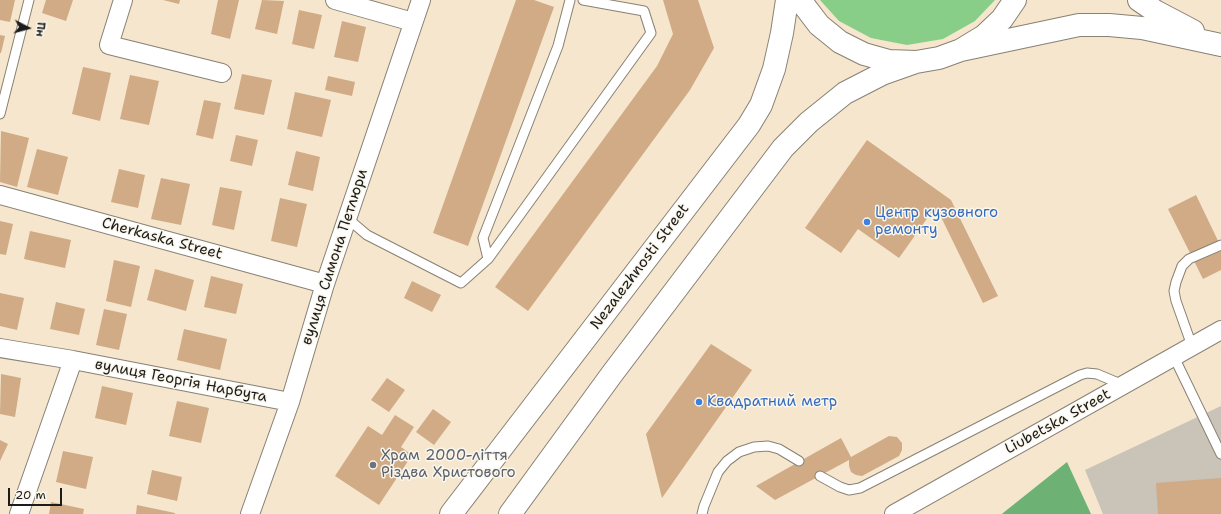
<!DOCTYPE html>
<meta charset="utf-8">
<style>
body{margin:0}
#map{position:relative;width:1221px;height:514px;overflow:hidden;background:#f5e6cd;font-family:"Shantell Sans",sans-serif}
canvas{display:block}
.north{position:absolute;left:8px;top:8px;width:40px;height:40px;-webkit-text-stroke:3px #fbf7ec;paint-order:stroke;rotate:96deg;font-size:11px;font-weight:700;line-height:16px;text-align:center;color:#1c1c1c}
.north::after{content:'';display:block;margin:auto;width:14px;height:18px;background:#1c1c1c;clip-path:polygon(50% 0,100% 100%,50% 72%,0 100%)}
.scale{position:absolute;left:8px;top:488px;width:54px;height:18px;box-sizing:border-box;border:2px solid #1c1c1c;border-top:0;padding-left:5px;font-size:12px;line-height:14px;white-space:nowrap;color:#1c1c1c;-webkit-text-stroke:3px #fbf7ec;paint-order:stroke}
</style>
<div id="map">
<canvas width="1221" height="514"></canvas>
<div class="north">Пн</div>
<div class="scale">20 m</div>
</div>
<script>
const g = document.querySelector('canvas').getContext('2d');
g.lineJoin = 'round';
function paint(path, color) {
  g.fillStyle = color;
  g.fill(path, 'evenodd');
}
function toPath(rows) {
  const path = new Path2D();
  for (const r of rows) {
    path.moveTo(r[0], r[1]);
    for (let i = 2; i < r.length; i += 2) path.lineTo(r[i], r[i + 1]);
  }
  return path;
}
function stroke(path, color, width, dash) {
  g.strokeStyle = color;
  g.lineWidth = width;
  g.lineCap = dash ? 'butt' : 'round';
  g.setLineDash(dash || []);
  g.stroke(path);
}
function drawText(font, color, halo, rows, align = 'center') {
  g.font = font + ' "Shantell Sans",sans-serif';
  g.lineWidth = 3;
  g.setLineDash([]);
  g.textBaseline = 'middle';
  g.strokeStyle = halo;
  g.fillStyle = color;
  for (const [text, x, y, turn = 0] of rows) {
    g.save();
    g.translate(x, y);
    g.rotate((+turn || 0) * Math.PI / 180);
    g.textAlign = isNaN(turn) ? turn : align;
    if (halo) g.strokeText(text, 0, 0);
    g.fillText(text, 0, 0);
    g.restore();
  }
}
paint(toPath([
 [1221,406,1221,514,1103,514,1085,470]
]), '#c9c3b8');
paint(toPath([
 [820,0,995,0,975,21,943,39,907,45,871,38,839,21]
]), '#89ce88');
paint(toPath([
 [1067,462,1091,514,1002,514,1003,513]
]), '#6eb174');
paint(toPath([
 [0,0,15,0,10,22,0,20],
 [46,0,73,0,66,21,42,13],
 [163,0,180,0,179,4],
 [218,0,239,0,230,39,211,34],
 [262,0,284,1,277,34,255,29],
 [516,0,534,0,554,7,468,246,433,233],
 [663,0,698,0,714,48,690,90,528,311,495,287,657,66,673,34],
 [299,10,322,15,314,49,292,44],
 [342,21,366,27,358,62,334,57],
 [0,35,5,36,1,53,0,53],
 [83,67,111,73,100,121,72,114],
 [242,74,272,80,264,115,234,109],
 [130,75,159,81,149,125,120,119],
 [328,76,355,82,352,96,325,90],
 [295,92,331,100,322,137,287,129],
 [204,100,221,103,213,139,196,135],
 [1,131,29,138,17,187,0,182],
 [236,135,258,140,252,166,230,161],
 [867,140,951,200,998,296,983,303,941,217,933,210,899,258,858,229,841,253,805,228],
 [37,149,68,157,58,195,27,187],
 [296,151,320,157,313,191,288,185],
 [119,169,145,175,138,208,111,202],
 [161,178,190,184,181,225,151,219],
 [220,187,242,191,234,230,212,225],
 [1196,195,1221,247,1221,270,1203,279,1168,209],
 [280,198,307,204,297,247,271,241],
 [0,221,13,224,6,255,0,254],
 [30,231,71,240,65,268,24,259],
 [114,260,140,266,131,307,106,301],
 [155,269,194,280,186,311,147,300],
 [211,276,243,284,236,314,204,307],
 [412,281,441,295,432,312,404,298],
 [0,293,24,298,17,330,0,326],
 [56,302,85,309,79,335,50,329],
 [104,309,127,314,119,350,96,345],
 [184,329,227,339,220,370,177,360],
 [711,344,752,370,662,498,646,434],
 [1,374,21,378,15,417,0,414],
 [387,378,405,390,389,412,371,400],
 [102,386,133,393,126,425,95,418],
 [177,401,209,408,201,443,169,436],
 [433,409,451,422,434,445,416,432],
 [395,415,414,427,401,447,412,455,379,505,335,476,368,426,382,435],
 [889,436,897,437,902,443,902,450,899,456,862,476,856,475,851,472,849,466,849,460,775,500,756,486,841,438,851,457],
 [0,440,8,444,0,461],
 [63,451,93,457,86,489,56,482],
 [152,470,182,477,177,501,147,494],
 [1221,478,1221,514,1158,514,1156,483],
 [51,502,84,509,83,514,49,514],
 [137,505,175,513,175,514,136,514]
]), '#d0ab85');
const service = toPath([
 [0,114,29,0],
 [347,218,367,235,461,283,488,259,651,33,644,11,583,0],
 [488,259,483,238,558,46,570,0],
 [1192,346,1176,301,1174,291,1176,282,1182,266,1189,259,1221,245],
 [1174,357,1221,454],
 [820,476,840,487,849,490,860,488,1080,375,1087,373,1097,374,1123,385],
 [702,514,704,506,718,472,727,461,739,452,754,447,768,446,779,449,799,461]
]);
const minor = toPath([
 [123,0,109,45,222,73],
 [335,0,413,22],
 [0,195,325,284],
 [0,348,73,360,290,402],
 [19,514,73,360],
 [250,514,290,402,325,284,421,0],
 [894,514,1221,330]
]);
const secondary = toPath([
 [800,0,819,25,840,42,864,54,889,61,916,62,939,58,961,50,984,36,1002,19,1015,0],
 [1139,0,1155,11,1193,31],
 [961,50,1079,25,1109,25,1142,28,1221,45],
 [451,514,749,125,761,105,774,69,782,33,787,0],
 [510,514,612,374,783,148,809,122,845,93,882,74,916,62]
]);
stroke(service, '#888174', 11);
stroke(minor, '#888174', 20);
stroke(secondary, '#888174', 24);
stroke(service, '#fff', 9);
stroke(minor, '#fff', 18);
stroke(secondary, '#fff', 22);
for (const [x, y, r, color] of [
 [867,222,4,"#3f7fe0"],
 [699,402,4,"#3f7fe0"],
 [373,465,4,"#6b7280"]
]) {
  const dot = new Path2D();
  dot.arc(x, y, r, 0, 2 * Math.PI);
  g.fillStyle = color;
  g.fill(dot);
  stroke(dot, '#fbf7ec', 1.5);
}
drawText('15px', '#366cbe', '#fbf7ec', [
 ["Центр кузовного",875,213],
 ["ремонту",875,230],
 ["Квадратний метр",707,402]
], 'left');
drawText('15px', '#1c1c1c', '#fbf7ec', [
 ["Cherkaska Street",162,239,15],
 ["вулиця Симона Петлюри",335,257,-72],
 ["Nezalezhnosti Street",640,267,-53],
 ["вулиця Георгія Нарбута",181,381,11],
 ["Liubetska Street",1058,422,-29]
]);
drawText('15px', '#5b616d', '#fbf7ec', [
 ["Храм 2000-ліття",381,456],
 ["Різдва Христового",381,473]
], 'left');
</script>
